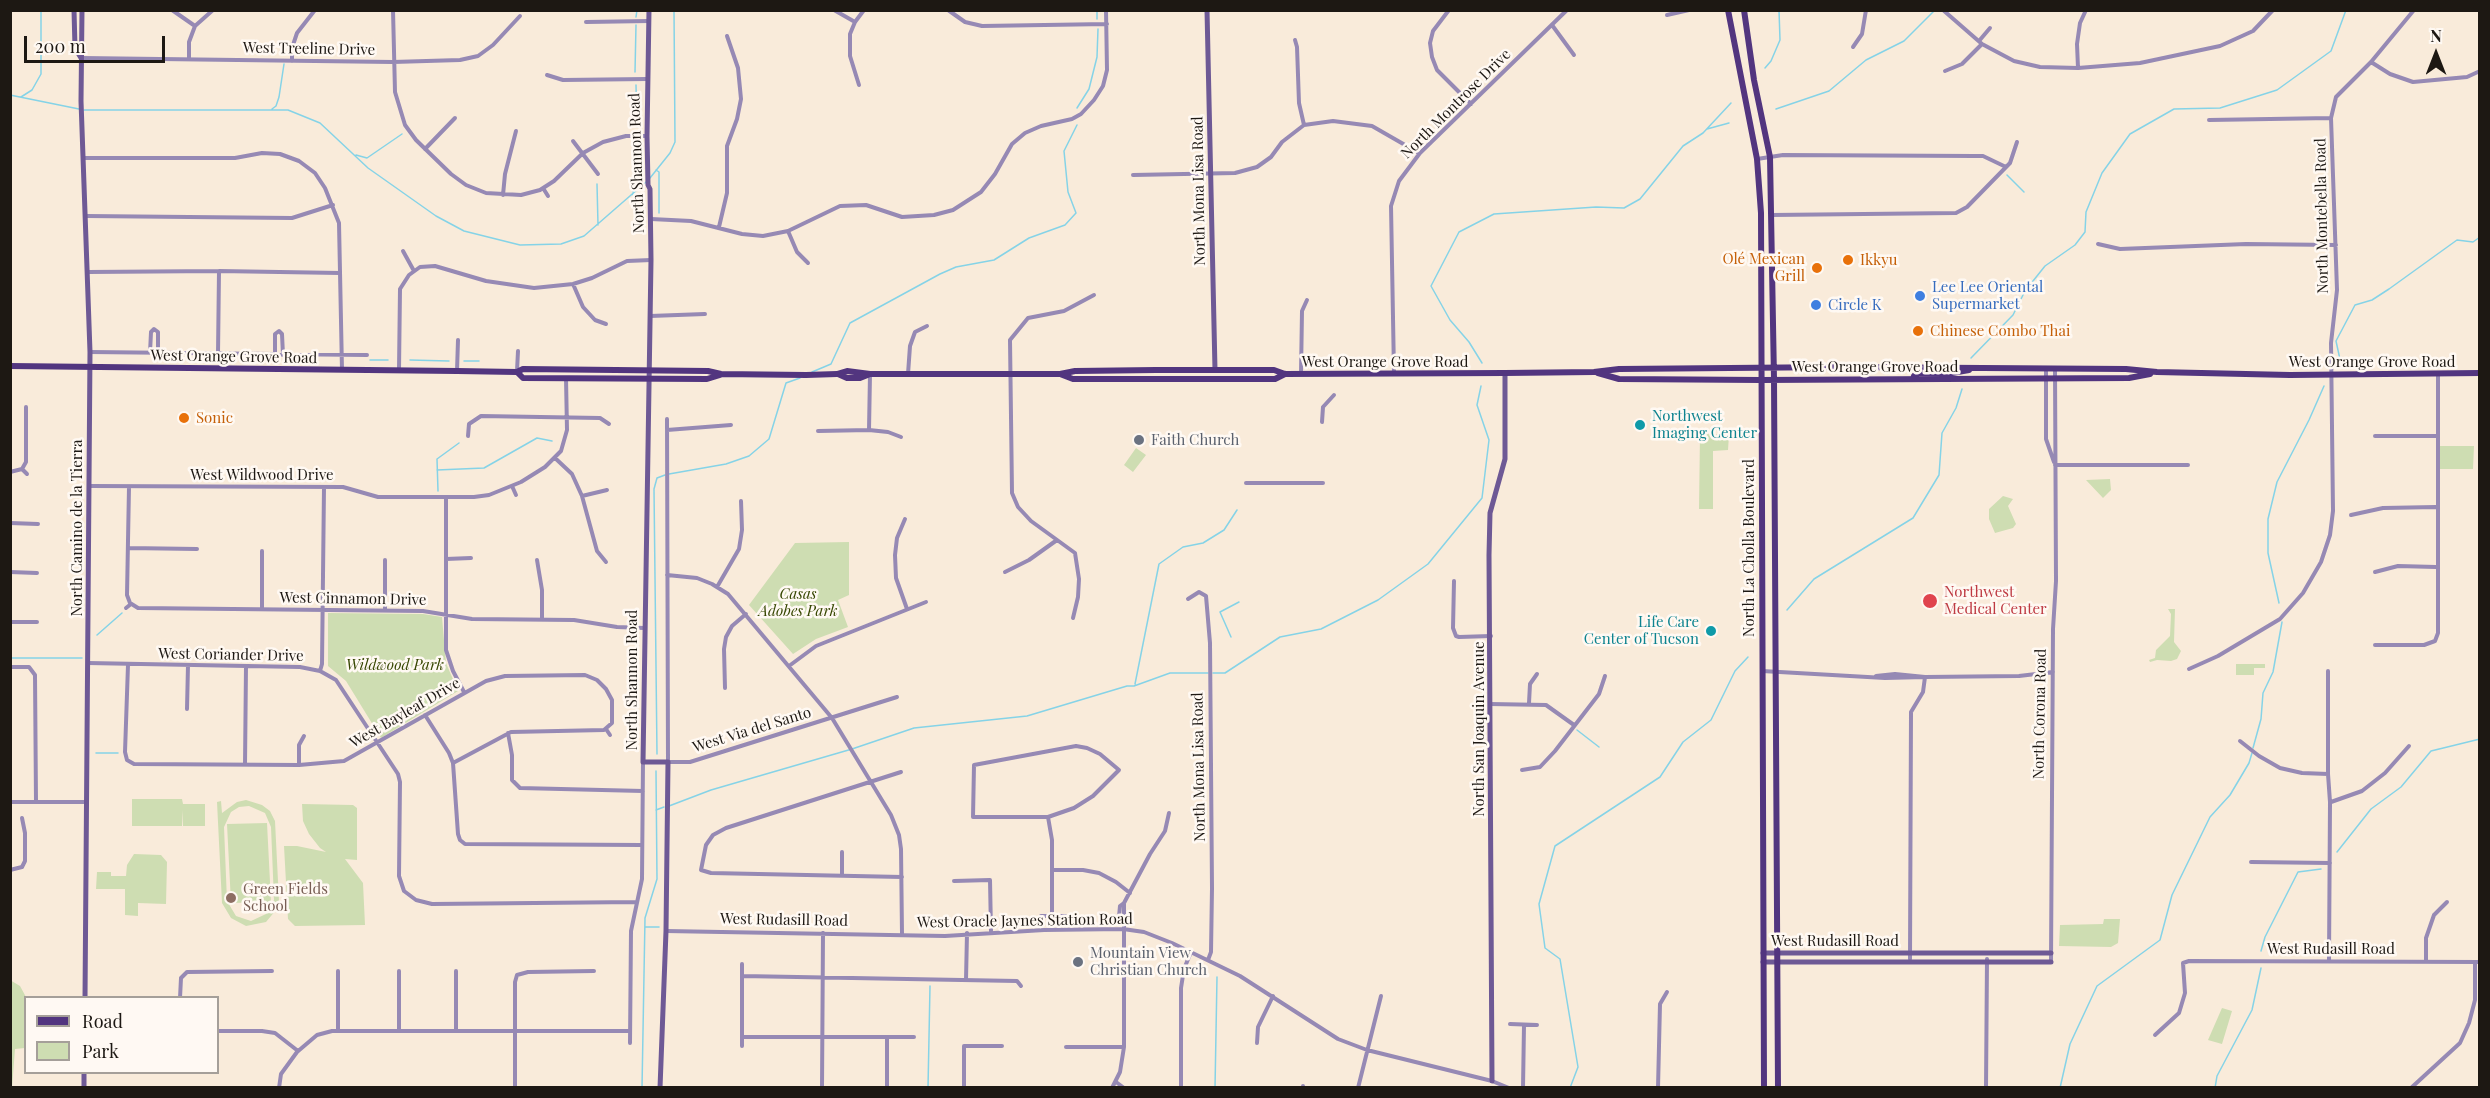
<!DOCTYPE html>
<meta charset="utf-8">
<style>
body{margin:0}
#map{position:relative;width:2490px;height:1098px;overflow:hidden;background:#f9ebda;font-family:"Playfair Display",serif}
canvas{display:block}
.frame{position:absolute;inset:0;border:12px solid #1d1813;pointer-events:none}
.legend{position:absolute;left:24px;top:996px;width:195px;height:78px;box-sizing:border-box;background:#fff9f3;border:2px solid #a59f99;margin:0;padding:8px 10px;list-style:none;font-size:18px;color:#1d1813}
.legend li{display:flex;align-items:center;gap:12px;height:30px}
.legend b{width:30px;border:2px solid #a59f99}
.north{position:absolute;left:2406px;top:24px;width:60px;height:60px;-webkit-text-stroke:4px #fff9f3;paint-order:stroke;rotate:0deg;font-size:16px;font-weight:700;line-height:24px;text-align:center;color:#1d1813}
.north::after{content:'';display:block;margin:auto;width:21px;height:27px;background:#1d1813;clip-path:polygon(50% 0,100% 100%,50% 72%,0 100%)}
.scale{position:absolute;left:24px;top:36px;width:141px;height:27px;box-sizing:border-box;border:3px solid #1d1813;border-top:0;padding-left:8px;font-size:18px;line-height:21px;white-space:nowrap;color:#1d1813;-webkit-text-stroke:4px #fff9f3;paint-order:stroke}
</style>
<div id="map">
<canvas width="2490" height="1098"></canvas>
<div class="frame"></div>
<ul class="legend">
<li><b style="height:8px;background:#52357f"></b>Road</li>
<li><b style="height:16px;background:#ceddb2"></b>Park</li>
</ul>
<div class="north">N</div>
<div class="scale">200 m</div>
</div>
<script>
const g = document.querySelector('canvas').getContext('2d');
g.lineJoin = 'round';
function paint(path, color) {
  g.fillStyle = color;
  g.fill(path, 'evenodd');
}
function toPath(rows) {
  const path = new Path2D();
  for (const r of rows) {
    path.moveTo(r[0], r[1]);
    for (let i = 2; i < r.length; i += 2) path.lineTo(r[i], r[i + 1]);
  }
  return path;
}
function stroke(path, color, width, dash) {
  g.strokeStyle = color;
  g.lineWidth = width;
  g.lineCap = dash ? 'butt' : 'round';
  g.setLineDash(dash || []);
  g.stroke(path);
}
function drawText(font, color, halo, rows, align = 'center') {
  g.font = font + ' "Playfair Display",serif';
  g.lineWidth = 5;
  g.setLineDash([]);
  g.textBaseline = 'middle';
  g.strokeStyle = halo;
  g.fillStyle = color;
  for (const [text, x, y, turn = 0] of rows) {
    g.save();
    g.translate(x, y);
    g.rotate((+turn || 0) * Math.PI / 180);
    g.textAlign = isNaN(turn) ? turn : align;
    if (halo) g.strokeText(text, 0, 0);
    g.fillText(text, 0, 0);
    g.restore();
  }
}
paint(toPath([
 [1700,434,1729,435,1728,450,1713,451,1713,509,1699,509],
 [2440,446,2474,446,2473,469,2440,469],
 [1136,448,1146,455,1133,472,1124,465],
 [2110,479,2111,490,2103,498,2086,480],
 [2003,496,2013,499,2008,506,2016,524,2013,528,1995,533,1989,519,1989,509],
 [849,542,849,595,838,600,848,627,816,639,793,654,749,605,795,543],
 [2168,609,2175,609,2174,642,2181,651,2177,659,2171,661,2157,660,2150,662,2149,660,2155,658,2156,650,2170,636,2171,614],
 [328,613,423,614,442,617,446,663,458,691,381,738,346,681,328,666],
 [2236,664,2265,664,2265,668,2254,668,2254,675,2236,675],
 [132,799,182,799,183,804,205,804,205,826,183,826,183,810,182,826,132,826],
 [246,800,262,805,270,811,275,821,279,901,276,910,266,922,246,926,231,918,222,903,217,802,221,801,222,813,237,802],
 [249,806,265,813,271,827,274,900,271,908,266,914,251,921,236,916,227,901,224,827,231,812,239,807],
 [302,804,353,805,357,808,357,860,345,859,363,883,365,925,295,926,288,919,284,846,297,846,326,852,320,848,309,834,303,821],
 [267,823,271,902,231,903,227,824],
 [134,854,161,855,167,862,166,904,138,903,138,916,125,915,125,889,96,889,97,872,111,872,111,876,126,876,127,865],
 [2104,919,2120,919,2118,943,2111,947,2059,946,2060,925,2103,924],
 [10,980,20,986,26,997,25,1048,15,1049,12,1088,10,1087],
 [2222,1008,2232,1011,2222,1044,2208,1040]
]), '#ceddb2');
stroke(toPath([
 [636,17,637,10],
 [1097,19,1097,10],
 [1765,68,1771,61,1780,40,1779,10],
 [635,72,636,25],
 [636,85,637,127],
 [10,95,79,109],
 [21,97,32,90,41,74,41,10],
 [1077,108,1089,89,1097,57,1098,29],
 [272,109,276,106,279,97,284,64],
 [1776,109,1829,91,1866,60,1904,41,1935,10],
 [84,110,288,110,320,123,368,168,436,216,464,231,520,245,561,244,584,236,646,182],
 [1707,129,1729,123],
 [356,155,367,158,402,134],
 [656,170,659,172,659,213],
 [2007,175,2024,192],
 [650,178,670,153,675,142,674,10],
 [597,184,598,225],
 [633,195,637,145],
 [1971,358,2013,315,2025,291,2045,266,2075,245,2085,232,2086,212,2102,173,2130,134,2174,109,2220,108,2277,90,2331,51,2346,10],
 [370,360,388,360],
 [410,360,449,361],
 [464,361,479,361],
 [1482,363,1469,342,1450,320,1431,286,1459,232,1494,214,1596,207,1624,208,1640,199,1683,146,1703,133,1731,103],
 [2337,368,2341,364,2336,341,2355,305,2372,300,2389,289,2457,240,2473,242,2480,237],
 [812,372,831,364,850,323,940,274,956,267,994,260,1029,238,1065,225,1076,213,1068,192,1064,151,1077,125],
 [437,470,484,468,537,438,552,441],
 [669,474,726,464,749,456,769,439,786,383,800,378],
 [438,491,437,459,459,443],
 [2279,603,2268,553,2268,519,2277,482,2309,420,2324,386],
 [1787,610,1814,579,1913,518,1939,475,1942,433,1956,408,1962,389],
 [97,635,122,613],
 [1231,637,1220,612,1239,602],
 [10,658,82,658],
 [1213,673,1225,673,1280,637,1321,629,1378,600,1428,564,1482,498,1489,440,1477,405,1481,386],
 [1135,684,1159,564,1183,547,1203,543,1224,530,1237,510],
 [1577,730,1599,747],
 [2253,748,2261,719,2263,693,2273,672,2282,622],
 [96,753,118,753],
 [657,754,654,489,657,478,665,475],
 [669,806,711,790,852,749,914,728,1027,716,1127,686,1134,686,1170,673,1208,673],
 [656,810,664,807],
 [2337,852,2371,809,2401,787,2431,751,2480,739],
 [645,927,659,927],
 [2261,951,2265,937,2298,872,2321,869],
 [642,1088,645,918,657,879,656,771],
 [928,1088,930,986],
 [1215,1088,1217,977],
 [1570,1088,1578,1067,1560,959,1545,948,1539,904,1555,846,1660,777,1683,742,1711,720,1735,671,1748,657],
 [2060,1088,2070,1044,2097,986,2160,940,2172,895,2210,817,2230,795,2249,763,2252,753],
 [2215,1088,2217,1076,2252,1010,2261,968]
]), '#85d3e7', 1.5);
stroke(toPath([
 [172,10,195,26],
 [393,10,395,92,405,125,416,140,451,174,466,185,486,193,521,195,540,190,554,181,583,153,603,142,626,136,647,136],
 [834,10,855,22],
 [948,10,965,22,982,26,1107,24],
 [1449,10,1433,31,1430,43,1432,57,1437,70,1471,104],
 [1943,10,1982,44,2014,61,2040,67,2078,68,2140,63,2220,46,2253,31,2273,10],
 [1667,15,1689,10],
 [586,22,649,21],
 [1552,25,1574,55],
 [1295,40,1297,47,1299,103,1304,125],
 [1979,41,1990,28],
 [1853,47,1862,34,1866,10],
 [82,58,393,62,460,60,478,56,493,45,520,16],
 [189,59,189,42,195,26,213,10],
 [292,61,292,48,297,33,315,10],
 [2371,62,2390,74,2413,82,2467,77,2480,71],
 [2078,68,2077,44,2080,23,2086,10],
 [1945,71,1962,64,1982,44],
 [547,75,563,80,647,79],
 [859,85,850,56,850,34,855,22,864,10],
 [2209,120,2331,118],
 [573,141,598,174],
 [425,149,455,118],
 [83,158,235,158,262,153,280,154,299,161,315,173,325,188,339,223,342,370],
 [1757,159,1783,155,1974,156,1983,156,2006,167],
 [1133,175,1235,173,1257,167,1271,157,1282,142,1304,125,1333,121,1372,126,1419,153],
 [543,188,548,196],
 [503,195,505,174,516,131],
 [1772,215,1956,213,1967,207,2010,163,2017,142],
 [86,216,292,218,333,205],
 [651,219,691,221,742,234,763,236,788,231,840,206,866,205,902,217,934,215,953,210,981,192,995,174,1012,144,1025,133,1041,126,1072,119,1081,114,1094,100,1103,86,1107,70,1106,10],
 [719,227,727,193,727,146,737,119,741,99,738,68,727,36],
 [788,231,797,252,808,263],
 [2098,244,2120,249,2246,244,2336,245],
 [403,251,414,271],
 [88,272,219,271,340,273],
 [573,284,583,307,595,320,606,324],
 [650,316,705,314],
 [90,352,367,355],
 [150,353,151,332,154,329,158,332,158,353],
 [218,354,219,271],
 [275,355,275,334,279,331,282,334,283,355],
 [2046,369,2046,439,2054,462],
 [399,370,400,289,409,275,420,267,435,266,486,281,534,288,573,284,592,278,627,261,651,260],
 [457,371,458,340],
 [517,371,518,351],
 [1394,373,1391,206,1399,181,1420,153,1567,10],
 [908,374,910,346,915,332,927,326],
 [1301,374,1302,311,1307,300],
 [667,419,668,762,690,762,897,697],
 [1322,422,1323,407,1334,395],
 [667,430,731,425],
 [869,430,870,374],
 [818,431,869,430,888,432,901,437],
 [468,436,469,424,481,416,600,418,609,424],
 [2375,436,2438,436],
 [555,458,572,474,582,496,597,551,606,562],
 [2055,465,2188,465],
 [22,469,26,462,26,407],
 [22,469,27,474],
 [10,472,22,469],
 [1246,483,1323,483],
 [90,486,343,487,378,497,474,497,489,495,521,482,545,467,561,451,567,430,566,378],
 [512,486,516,495],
 [129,487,127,595,130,603,138,608,423,611,472,619,574,620,617,627,644,628],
 [582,496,607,490],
 [446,497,446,650,453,671,464,692],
 [2351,515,2383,508,2436,507],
 [905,519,897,538,895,555,896,578,907,609],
 [10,523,38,524],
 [128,548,197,549],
 [446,559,471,558],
 [385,560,385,610],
 [537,560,542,590,542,620],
 [10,572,37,573],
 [1005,572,1029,560,1057,540],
 [2375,572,2398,566,2436,567],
 [667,575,697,578,712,584,728,594,832,718,891,815,899,835,901,849,902,934],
 [1454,581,1453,628,1456,636,1459,637,1491,636],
 [717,587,739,549,742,530,741,501],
 [1188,599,1199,592,1206,596,1210,643,1212,888,1211,952,1208,960],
 [126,608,131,604],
 [262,609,262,551],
 [1073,618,1078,597,1079,579,1075,553,1031,521,1018,507,1012,493,1010,340,1028,318,1064,311,1094,295],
 [10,622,37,622],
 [2435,641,2438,633,2438,374],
 [2375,645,2424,645,2435,641],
 [88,663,300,667,320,671,336,680,398,774,400,782,399,876,404,891,416,900,432,904,637,902],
 [128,665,125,752,127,760,134,764,299,765,344,761,486,681,505,676,585,675,597,680,606,689,612,700,612,723,604,730,511,732,453,763],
 [789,666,816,646,926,602],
 [10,667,29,667,35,675,36,802],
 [2189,669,2218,656,2280,619,2303,593,2321,562,2330,535,2333,511,2331,343,2337,290,2331,118,2336,97,2371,62,2414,10],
 [320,671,322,664,324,487],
 [1762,671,1885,678,1925,677,1895,674,1876,676],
 [2328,671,2328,774,2330,802,2329,961],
 [725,688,724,649,726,637,732,626,746,614],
 [1529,703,1530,684,1537,674],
 [1490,704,1546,705,1574,725],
 [187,709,188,665],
 [425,715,449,753,453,763,458,834,460,840,465,844,641,845],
 [606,729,610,735],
 [508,733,512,755,512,780,520,788,643,791],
 [2240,741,2259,756,2280,768,2302,773,2328,774],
 [1076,746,1087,748,1100,754,1119,770,1093,796,1074,808,1048,817,973,817,974,765,1076,746],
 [245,765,246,666],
 [299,765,299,745,304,736],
 [1522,770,1540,767,1555,751,1599,694,1605,676],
 [901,772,726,828,713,835,706,845,701,870,711,873,902,877],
 [10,802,85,802],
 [2331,802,2362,791,2385,773,2409,746],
 [1048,817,1052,840,1052,916],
 [22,818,25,833,25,861,22,867],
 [2251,862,2330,863],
 [10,870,22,867],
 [1053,870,1083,870,1099,873,1116,882,1130,893],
 [842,876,842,852],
 [954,881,990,880,991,932],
 [1041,916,1065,916],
 [1123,922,1119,917,1120,906,1124,903,1150,854,1165,831,1169,813],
 [666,931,945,936,1044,930,1123,929,1144,932,1172,943,1240,976,1338,1039,1367,1050,1492,1081,1509,1088],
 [1910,959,1911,712,1923,692,1925,677,2019,676,2053,672],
 [2426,961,2426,938,2434,915,2447,902],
 [2051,962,2053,629,2056,581,2055,369],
 [742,964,742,1046],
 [456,971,456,1031],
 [742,976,1017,981,1021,986],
 [966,980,967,933],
 [180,998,181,978,187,972,272,971],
 [1510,1024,1537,1025],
 [218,1031,262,1031,275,1033,298,1051],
 [338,1031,338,971],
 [399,1031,399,971],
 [2155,1035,2179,1013,2185,993,2183,963,2189,961,2480,962],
 [742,1037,914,1037],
 [630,1043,631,931,642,879,643,762],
 [1257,1043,1258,1027,1273,996],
 [1066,1047,1124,1047],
 [1116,1082,1124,1088],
 [1303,1086,1303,1088],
 [279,1088,281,1074,297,1052,317,1035,332,1031,630,1031],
 [515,1088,515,982,517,975,528,972,594,971],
 [822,1088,823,933],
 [887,1088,887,1037],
 [964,1088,964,1046,1002,1046],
 [1112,1088,1120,1072,1124,1047,1124,903],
 [1181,1088,1181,988,1184,969,1191,952],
 [1358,1088,1381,996],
 [1523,1088,1524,1025],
 [1658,1088,1660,1004,1667,992],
 [1986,1088,1987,959],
 [2411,1088,2460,1043,2469,1023,2475,1000,2475,962]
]), '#9689b4', 4);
stroke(toPath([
 [74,10,75,48,81,58],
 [82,10,81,101,90,352,85,998],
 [649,10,647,136,648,185,650,189,651,260,643,762,668,762,666,931,660,1088],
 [1207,10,1215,370],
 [1763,953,2051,953],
 [1763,962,2051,962],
 [1492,1081,1489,555,1490,513,1505,459,1505,373],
 [84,1088,84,1072]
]), '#6e5995', 5);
stroke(toPath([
 [1728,10,1757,159,1761,213,1764,1088],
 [1744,10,1754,80,1770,157,1774,379,1778,1088],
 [10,366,457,371,517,372,523,369,708,371,721,374,806,375,837,374,847,371,870,374,1060,374,1075,371,1156,370,1274,370,1285,374,1505,373,1594,372,1619,369,1840,367,2126,369,2157,372,2290,375,2480,373],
 [517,372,523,378,707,379,720,375],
 [1598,373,1619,379,1761,380,2129,378,2150,374],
 [838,374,847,378,860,378,870,374],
 [1060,374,1073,379,1275,379,1285,374],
 [1913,379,1914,376,1918,373,1952,373,1969,370]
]), '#52357f', 6);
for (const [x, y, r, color] of [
 [1848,260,6,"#e8710a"],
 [1817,268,6,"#e8710a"],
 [1920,296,6,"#3f7fe0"],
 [1816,305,6,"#3f7fe0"],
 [1918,331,6,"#e8710a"],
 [184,418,6,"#e8710a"],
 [1640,425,6,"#0f9aa8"],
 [1139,440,6,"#6b7280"],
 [1930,601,8,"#e0444e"],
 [1711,631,6,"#0f9aa8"],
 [231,898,6,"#8d6e63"],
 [1078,962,6,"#6b7280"]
]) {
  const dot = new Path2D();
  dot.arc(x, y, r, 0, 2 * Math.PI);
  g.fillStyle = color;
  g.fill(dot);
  stroke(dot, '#fff9f3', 2);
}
drawText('15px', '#1d1813', '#fff9f3', [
 ["West Treeline Drive",309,49,1],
 ["North Montrose Drive",1456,104,-45],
 ["North Shannon Road",637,163,-92],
 ["North Mona Lisa Road",1199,191,-91],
 ["North Montebella Road",2322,216,-91],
 ["West Orange Grove Road",234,357,1],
 ["West Orange Grove Road",1385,362],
 ["West Orange Grove Road",2372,362],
 ["West Orange Grove Road",1875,367],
 ["West Wildwood Drive",262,475],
 ["North Camino de la Tierra",77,528,-90],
 ["North La Cholla Boulevard",1749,548,-90],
 ["West Cinnamon Drive",353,599,1],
 ["West Coriander Drive",231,655,1],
 ["North Shannon Road",632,680,-90],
 ["West Bayleaf Drive",405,713,-30],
 ["North Corona Road",2040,714,-89],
 ["North San Joaquin Avenue",1479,729,-90],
 ["West Via del Santo",752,730,-17],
 ["North Mona Lisa Road",1199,767,-91],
 ["West Rudasill Road",784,920,1],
 ["West Oracle Jaynes Station Road",1025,921,-1],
 ["West Rudasill Road",1835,941],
 ["West Rudasill Road",2331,949]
]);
drawText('15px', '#c56008', '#fff9f3', [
 ["Olé Mexican",1805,259,"right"],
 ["Grill",1805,276,"right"],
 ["Ikkyu",1860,260],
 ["Chinese Combo Thai",1930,331],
 ["Sonic",196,418]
], 'left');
drawText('15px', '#366cbe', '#fff9f3', [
 ["Lee Lee Oriental",1932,287],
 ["Supermarket",1932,304],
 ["Circle K",1828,305]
], 'left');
drawText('15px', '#0d838f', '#fff9f3', [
 ["Northwest",1652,416],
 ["Imaging Center",1652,433],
 ["Life Care",1699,622,"right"],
 ["Center of Tucson",1699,639,"right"]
], 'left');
drawText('15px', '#5b616d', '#fff9f3', [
 ["Faith Church",1151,440],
 ["Mountain View",1090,953],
 ["Christian Church",1090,970]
], 'left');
drawText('15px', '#be3a42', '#fff9f3', [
 ["Northwest",1944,592],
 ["Medical Center",1944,609]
], 'left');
drawText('italic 15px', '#364600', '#fff9f3', [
 ["Casas",798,594],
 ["Adobes Park",798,611],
 ["Wildwood Park",395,665]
]);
drawText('15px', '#785e54', '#fff9f3', [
 ["Green Fields",243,889],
 ["School",243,906]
], 'left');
</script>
